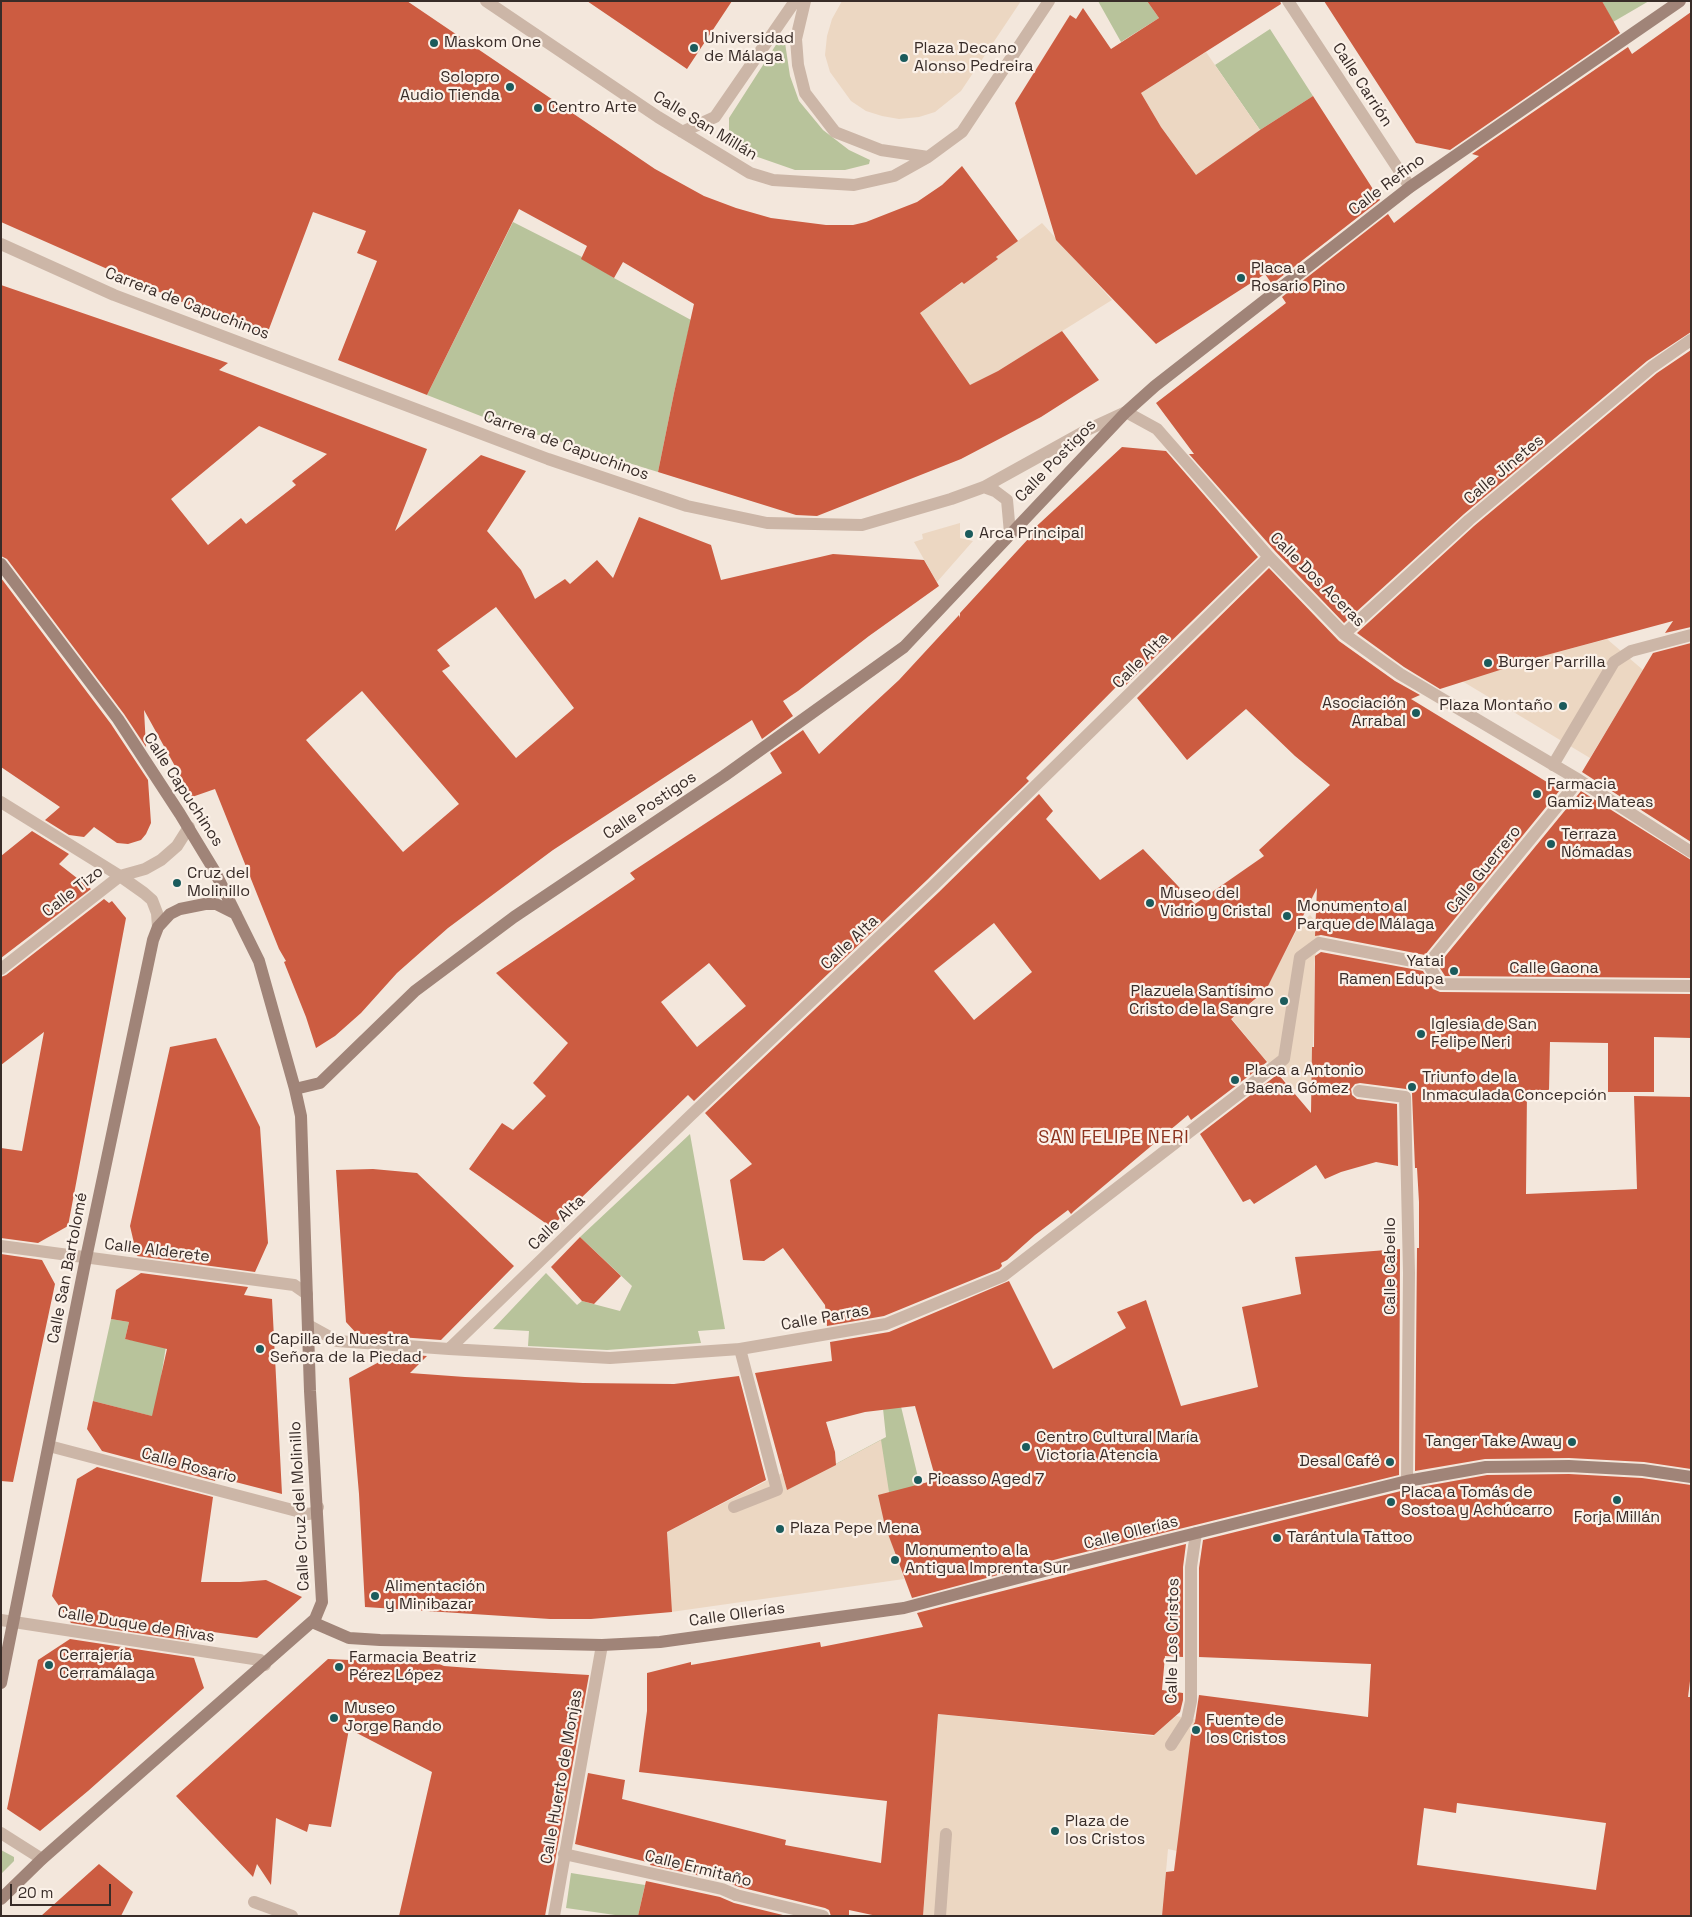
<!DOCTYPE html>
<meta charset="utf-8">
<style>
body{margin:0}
#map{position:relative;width:1692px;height:1917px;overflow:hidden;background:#f3e7dc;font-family:"Space Grotesk",sans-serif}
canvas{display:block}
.frame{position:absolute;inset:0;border:2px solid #382c28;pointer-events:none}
.scale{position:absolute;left:10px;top:1884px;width:101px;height:22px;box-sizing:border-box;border:2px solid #382c28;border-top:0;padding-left:6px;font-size:15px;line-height:18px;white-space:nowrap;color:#382c28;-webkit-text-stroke:4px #fbf1e8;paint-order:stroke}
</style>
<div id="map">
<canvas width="1692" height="1917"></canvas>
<div class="frame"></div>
<div class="scale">20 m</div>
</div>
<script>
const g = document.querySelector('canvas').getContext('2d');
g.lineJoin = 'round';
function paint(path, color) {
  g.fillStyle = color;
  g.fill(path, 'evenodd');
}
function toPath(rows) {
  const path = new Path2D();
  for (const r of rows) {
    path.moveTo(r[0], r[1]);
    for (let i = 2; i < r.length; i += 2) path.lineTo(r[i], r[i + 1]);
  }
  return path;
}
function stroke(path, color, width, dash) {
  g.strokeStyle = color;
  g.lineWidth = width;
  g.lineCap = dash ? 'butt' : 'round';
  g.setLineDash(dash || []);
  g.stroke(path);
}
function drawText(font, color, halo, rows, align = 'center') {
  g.font = font + ' "Space Grotesk",sans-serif';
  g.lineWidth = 4.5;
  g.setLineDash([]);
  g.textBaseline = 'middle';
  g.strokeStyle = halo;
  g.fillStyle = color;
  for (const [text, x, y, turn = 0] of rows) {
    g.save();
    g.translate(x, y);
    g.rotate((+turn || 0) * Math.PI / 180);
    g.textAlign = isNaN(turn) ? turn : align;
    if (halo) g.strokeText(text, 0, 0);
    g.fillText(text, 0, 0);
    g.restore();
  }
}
paint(toPath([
 [1098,1,1147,1,1159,18,1121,42],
 [1602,1,1649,1,1613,22],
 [1270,29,1313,96,1260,130,1215,65],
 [784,36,790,76,799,101,823,130,849,150,870,160,869,164,845,170,795,170,752,155,734,145,729,131,729,118,781,37],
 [513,222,582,257,614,278,691,320,674,393,658,472,496,422,427,395],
 [690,1134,725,1329,698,1331,701,1343,607,1350,528,1346,529,1331,493,1329,546,1273,577,1305,582,1301,620,1311,632,1286,580,1237],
 [111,1319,129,1322,125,1339,166,1346,161,1377,172,1380,163,1419,93,1401],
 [898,1394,922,1494,787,1490,886,1437,882,1399],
 [1,1850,14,1857,14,1861,1,1874],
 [571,1873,645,1885,638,1916,622,1916,566,1908]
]), '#b8c39b');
paint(toPath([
 [842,1,1021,1,961,91,935,112,919,117,899,119,882,116,866,111,851,101,830,72,825,55,827,36,832,19],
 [1206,52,1260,130,1181,187,1189,165,1161,127,1141,93],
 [1042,223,1112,300,998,371,968,387,960,370,919,312,997,259,996,257],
 [960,523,960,538,973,541,937,582,914,542,923,539,922,534],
 [1607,639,1643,670,1590,758,1462,681,1527,660],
 [1310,915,1321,928,1314,963,1314,1021,1311,1092,1293,1089,1263,1057,1232,1019,1265,991,1300,924],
 [881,1440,889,1492,885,1523,904,1579,671,1612,667,1532,782,1473,787,1490],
 [938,1714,1153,1736,1176,1716,1203,1721,1177,1851,1168,1849,1162,1916,923,1916]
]), '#ecd7c2');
paint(toPath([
 [1,1,407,1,655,169,704,196,736,208,771,218,826,225,853,225,866,222,917,202,942,185,962,166,1018,241,996,257,998,259,964,284,962,282,920,313,970,385,998,371,1062,331,1099,380,1041,417,961,459,817,516,796,515,658,472,674,393,694,304,623,262,614,278,581,259,587,246,519,209,427,395,338,360,377,261,357,253,366,231,313,212,269,329,259,336,1,222],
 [587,1,732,1,687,69],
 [1147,1,1280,1,1281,4,1141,93,1161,127,1196,175,1260,130,1313,96,1380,200,1272,284,1265,274,1156,344,1056,240,1015,103,1070,15,1076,19,1083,8,1111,49,1159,18],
 [1324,1,1602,1,1620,33,1450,150,1416,143],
 [1691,12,1691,332,1647,361,1464,514,1344,623,1275,551,1189,454,1194,454,1156,403,1286,303,1282,297,1388,214,1394,223,1479,156,1472,154,1628,47,1632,54],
 [1,285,228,363,219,370,427,449,395,531,481,455,526,471,487,531,521,570,535,599,565,579,570,584,597,560,613,578,639,517,711,545,721,580,833,554,924,560,939,586,869,636,798,691,783,701,793,716,762,739,752,720,553,850,448,928,397,973,361,1013,335,1036,316,1048,306,1017,284,962,286,961,279,949,215,789,192,797,144,710,146,747,124,714,7,559,1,556],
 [259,426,327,454,292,481,296,485,246,524,241,518,208,545,171,499],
 [496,607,574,708,516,758,442,671,450,666,437,650],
 [362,691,459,804,403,852,306,740],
 [1691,350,1691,627,1665,633,1673,621,1502,667,1503,669,1440,689,1404,667,1357,633,1474,526,1657,373],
 [1122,447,1166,451,1258,557,1126,685,1123,680,1026,778,1029,781,927,880,694,1101,688,1095,551,1227,469,1169,502,1123,513,1130,546,1096,533,1083,568,1043,496,973,635,879,630,873,782,773,770,753,803,730,819,754,899,680,959,615,960,618,960,613,1029,538,1027,535],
 [709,963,746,1006,697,1047,661,1002],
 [1269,568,1339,641,1395,681,1420,695,1411,699,1560,790,1425,955,1321,935,1315,936,1317,888,1266,990,1231,1019,1267,1062,1191,1120,1188,1115,1074,1211,1071,1214,1068,1210,1035,1235,1007,1260,1001,1263,1002,1266,999,1269,884,1316,827,1326,825,1305,783,1248,764,1261,743,1260,730,1180,752,1164,705,1113,939,892,1039,794,1053,811,1046,819,1100,880,1143,849,1195,904,1264,856,1259,850,1330,785,1295,756,1246,709,1187,760,1137,698],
 [994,923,1032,972,974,1020,934,971],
 [1,578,111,724,148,780,151,823,146,834,141,840,128,844,117,843,94,827,84,837,69,835,45,820,60,807,1,767],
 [1691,643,1691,842,1582,772,1653,653],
 [1581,791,1691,860,1691,978,1445,976,1438,965],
 [32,831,69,854,59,864,91,889,1,958,1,856],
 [104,899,109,903,112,901,126,918,68,1226,38,1243,1,1238,1,1148,22,1151,44,1032,1,1065,1,977,6,975],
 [1321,952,1423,971,1433,989,1440,992,1691,994,1691,1038,1654,1037,1654,1092,1608,1092,1608,1043,1550,1042,1549,1090,1527,1090,1526,1194,1637,1189,1634,1096,1691,1097,1691,1469,1644,1462,1569,1458,1485,1459,1415,1471,1417,1248,1419,1248,1419,1202,1417,1168,1415,1168,1412,1093,1406,1089,1360,1083,1355,1084,1351,1089,1352,1095,1357,1099,1397,1104,1398,1166,1376,1162,1341,1172,1325,1179,1316,1165,1254,1204,1250,1199,1243,1202,1200,1134,1278,1074,1311,1113,1312,1047,1314,1047,1315,956],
 [216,1038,260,1127,268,1243,255,1272,137,1256,130,1226,170,1047],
 [373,1169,417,1173,514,1266,441,1340,357,1334,346,1322,336,1170],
 [580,1237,621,1276,594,1304,582,1301,551,1267],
 [1400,1249,1399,1475,1065,1557,912,1598,885,1526,878,1495,936,1480,915,1406,865,1412,826,1422,835,1452,836,1465,787,1490,755,1373,832,1361,830,1342,889,1332,1009,1281,1053,1369,1126,1328,1117,1312,1146,1300,1181,1406,1258,1387,1242,1307,1301,1294,1295,1257],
 [1,1254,42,1260,55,1284,13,1482,1,1481],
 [141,1273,248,1287,244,1295,272,1299,282,1494,216,1477,215,1481,102,1451,87,1429,93,1401,152,1416,167,1349,125,1339,129,1322,111,1319,116,1290],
 [372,1352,427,1356,410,1373,465,1377,583,1383,674,1384,739,1376,766,1480,667,1532,672,1612,591,1619,550,1619,365,1607,359,1494,349,1378,381,1361],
 [97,1467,213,1497,201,1582,240,1582,266,1580,302,1597,257,1638,184,1628,189,1641,71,1623,52,1596,77,1479],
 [1569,1474,1642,1478,1691,1485,1691,1673,1688,1697,1691,1697,1691,1916,1162,1916,1166,1872,1174,1871,1192,1727,1195,1722,1199,1695,1368,1717,1371,1664,1199,1657,1199,1568,1203,1540,1409,1489,1487,1475],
 [1457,1803,1606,1823,1596,1890,1417,1865,1424,1808,1456,1813],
 [1186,1544,1183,1567,1183,1657,1165,1656,1162,1690,1183,1693,1183,1700,1180,1712,1154,1735,938,1714,923,1916,877,1916,849,1910,849,1916,831,1916,829,1910,825,1908,739,1887,724,1881,650,1865,651,1863,575,1844,588,1773,625,1780,622,1799,786,1840,785,1845,881,1863,887,1801,639,1772,647,1711,647,1673,691,1662,691,1665,820,1642,821,1647,923,1627,917,1613],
 [70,1639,194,1658,204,1688,88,1791,40,1831,7,1809,38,1660],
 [328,1659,439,1664,444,1666,470,1668,589,1675,545,1916,399,1916,432,1772,349,1729,331,1827,309,1824,307,1832,276,1818,271,1885,257,1864,253,1877,176,1796],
 [99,1864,133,1892,121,1916,41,1916],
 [646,1881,720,1897,734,1903,787,1916,638,1916]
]), '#cc5c41');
stroke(toPath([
 [734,1507,777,1490,740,1349],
 [564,1854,722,1889,736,1895],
 [254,1902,292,1916],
 [940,1916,946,1834]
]), '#ccb6a7', 12);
stroke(toPath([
 [486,1,658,117,750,173,773,180,854,185,894,176,928,157,962,132,1049,1],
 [805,1,796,39,798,65,805,93,835,132,881,150,928,157],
 [1288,1,1410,187],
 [682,132,715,117,795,1],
 [1,244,114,295,548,459,687,506,767,523,862,525,951,499,984,487,1087,430,1126,412,1157,429,1269,557,1344,634,1400,674,1579,780,1691,852],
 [984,487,995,491,1007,500,1010,533],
 [1344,634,1469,520,1652,367,1691,340],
 [1553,765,1614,662,1631,651,1691,635],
 [1,802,120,876,144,893,152,900,157,913,158,927],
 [1428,964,1440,984,1691,986],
 [1,969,120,876,145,869,161,860,177,846,189,827],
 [1359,1091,1405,1097,1409,1273,1407,1481],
 [1,1246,294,1285,307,1294],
 [308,1325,337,1341,449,1349,610,1358,740,1349,886,1324,1003,1276,1284,1059,1300,957,1319,943,1428,964,1579,780],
 [449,1349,690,1116,933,886,1269,557],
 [49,1446,308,1514,314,1513,318,1507],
 [1,1620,260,1660,265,1665],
 [1171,1745,1187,1720,1191,1701,1191,1567,1196,1533],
 [1,1833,42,1859],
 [736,1895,823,1916],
 [554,1916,602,1645]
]), '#ccb6a7', 12);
stroke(toPath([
 [1,564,118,719,180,814,214,870,259,961,295,1089,301,1116,310,1391,322,1602,315,1619,42,1859,1,1899],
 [295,1089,320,1083,415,991,514,917,724,776,904,647,1126,412,1155,386,1410,187,1680,1],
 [312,1622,349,1638,380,1640,602,1645,660,1642,904,1608,1067,1565,1407,1481,1486,1467,1569,1466,1643,1470,1691,1477],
 [1,1683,86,1258,153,940,158,927,170,914,180,909,205,904,216,904,236,914]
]), '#a08478', 12);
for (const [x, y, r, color] of [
 [434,43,5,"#1b5b5c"],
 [694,48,5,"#1b5b5c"],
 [904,58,5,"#1b5b5c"],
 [510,87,5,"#1b5b5c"],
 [538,108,5,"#1b5b5c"],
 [1241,278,5,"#1b5b5c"],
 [969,534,5,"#1b5b5c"],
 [1488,663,5,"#1b5b5c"],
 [1563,706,5,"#1b5b5c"],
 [1416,713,5,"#1b5b5c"],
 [1537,794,5,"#1b5b5c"],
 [1551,844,5,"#1b5b5c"],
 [177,883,5,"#1b5b5c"],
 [1150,903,5,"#1b5b5c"],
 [1287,916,5,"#1b5b5c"],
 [1454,971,5,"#1b5b5c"],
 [1284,1001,5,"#1b5b5c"],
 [1421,1034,5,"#1b5b5c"],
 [1235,1080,5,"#1b5b5c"],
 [1412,1087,5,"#1b5b5c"],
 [260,1349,5,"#1b5b5c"],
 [1572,1442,5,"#1b5b5c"],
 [1026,1447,5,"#1b5b5c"],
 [1390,1462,5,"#1b5b5c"],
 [918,1480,5,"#1b5b5c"],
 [1617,1500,5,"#1b5b5c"],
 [1391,1502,5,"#1b5b5c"],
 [780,1529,5,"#1b5b5c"],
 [1277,1538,5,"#1b5b5c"],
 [895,1560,5,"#1b5b5c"],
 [375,1596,5,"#1b5b5c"],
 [49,1665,5,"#1b5b5c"],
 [339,1667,5,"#1b5b5c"],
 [334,1718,5,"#1b5b5c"],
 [1196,1730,5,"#1b5b5c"],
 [1055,1831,5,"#1b5b5c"]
]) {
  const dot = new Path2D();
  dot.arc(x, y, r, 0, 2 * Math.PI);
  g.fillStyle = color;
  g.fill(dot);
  stroke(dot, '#fbf1e8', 2);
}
drawText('16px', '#382c28', '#fbf1e8', [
 ["Universidad",704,39],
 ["de Málaga",704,57],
 ["Maskom One",444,43],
 ["Plaza Decano",914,49],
 ["Alonso Pedreira",914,67],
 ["Solopro",500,78,"right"],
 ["Audio Tienda",500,96,"right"],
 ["Centro Arte",548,108],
 ["Placa a",1251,269],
 ["Rosario Pino",1251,287],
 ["Arca Principal",979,534],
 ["Burger Parrilla",1498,663],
 ["Asociación",1406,704,"right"],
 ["Arrabal",1406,722,"right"],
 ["Plaza Montaño",1553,706,"right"],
 ["Farmacia",1547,785],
 ["Gamiz Mateas",1547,803],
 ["Terraza",1561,835],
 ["Nómadas",1561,853],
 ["Cruz del",187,874],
 ["Molinillo",187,892],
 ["Museo del",1160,894],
 ["Vidrio y Cristal",1160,912],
 ["Monumento al",1297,907],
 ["Parque de Málaga",1297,925],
 ["Yatai",1444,962,"right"],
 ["Ramen Edupa",1444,980,"right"],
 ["Plazuela Santísimo",1274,992,"right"],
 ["Cristo de la Sangre",1274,1010,"right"],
 ["Iglesia de San",1431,1025],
 ["Felipe Neri",1431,1043],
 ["Placa a Antonio",1245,1071],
 ["Baena Gómez",1245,1089],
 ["Triunfo de la",1422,1078],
 ["Inmaculada Concepción",1422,1096],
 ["Capilla de Nuestra",270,1340],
 ["Señora de la Piedad",270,1358],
 ["Centro Cultural María",1036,1438],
 ["Victoria Atencia",1036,1456],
 ["Tanger Take Away",1562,1442,"right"],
 ["Desal Café",1380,1462,"right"],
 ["Picasso Aged 7",928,1480],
 ["Placa a Tomás de",1401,1493],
 ["Sostoa y Achúcarro",1401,1511],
 ["Forja Millán",1617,1518,"center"],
 ["Plaza Pepe Mena",790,1529],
 ["Tarántula Tattoo",1287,1538],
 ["Monumento a la",905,1551],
 ["Antigua Imprenta Sur",905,1569],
 ["Alimentación",385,1587],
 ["y Minibazar",385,1605],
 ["Cerrajería",59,1656],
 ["Cerramálaga",59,1674],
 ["Farmacia Beatriz",349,1658],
 ["Pérez López",349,1676],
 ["Museo",344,1709],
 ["Jorge Rando",344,1727],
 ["Fuente de",1206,1721],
 ["los Cristos",1206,1739],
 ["Plaza de",1065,1822],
 ["los Cristos",1065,1840]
], 'left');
drawText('16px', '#382c28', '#fbf1e8', [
 ["Calle Carrión",1362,85,57],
 ["Calle San Millán",705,126,31],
 ["Calle Refino",1387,185,-37],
 ["Carrera de Capuchinos",187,304,21],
 ["Carrera de Capuchinos",566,446,20],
 ["Calle Postigos",1056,461,-46],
 ["Calle Jinetes",1504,470,-40],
 ["Calle Dos Aceras",1317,580,45],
 ["Calle Alta",1141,661,-45],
 ["Calle Capuchinos",183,790,57],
 ["Calle Postigos",650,806,-34],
 ["Calle Guerrero",1484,870,-51],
 ["Calle Tizo",73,892,-38],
 ["Calle Alta",850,943,-43],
 ["Calle Gaona",1554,969],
 ["Calle Alta",557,1223,-44],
 ["Calle Alderete",157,1251,7],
 ["Calle Cabello",1391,1266,-90],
 ["Calle San Bartolomé",68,1268,-79],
 ["Calle Parras",825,1318,-10],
 ["Calle Rosario",189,1466,15],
 ["Calle Cruz del Molinillo",300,1506,-93],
 ["Calle Ollerías",1131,1533,-14],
 ["Calle Ollerías",737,1615,-8],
 ["Calle Duque de Rivas",136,1625,9],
 ["Calle Los Cristos",1173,1641,-89],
 ["Calle Huerto de Monjas",562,1777,-80],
 ["Calle Ermitaño",698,1869,14]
]);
g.letterSpacing = '1px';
drawText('18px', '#8b311d', '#fbf1e8', [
 ["SAN FELIPE NERI",1114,1138]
]);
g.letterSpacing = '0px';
</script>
